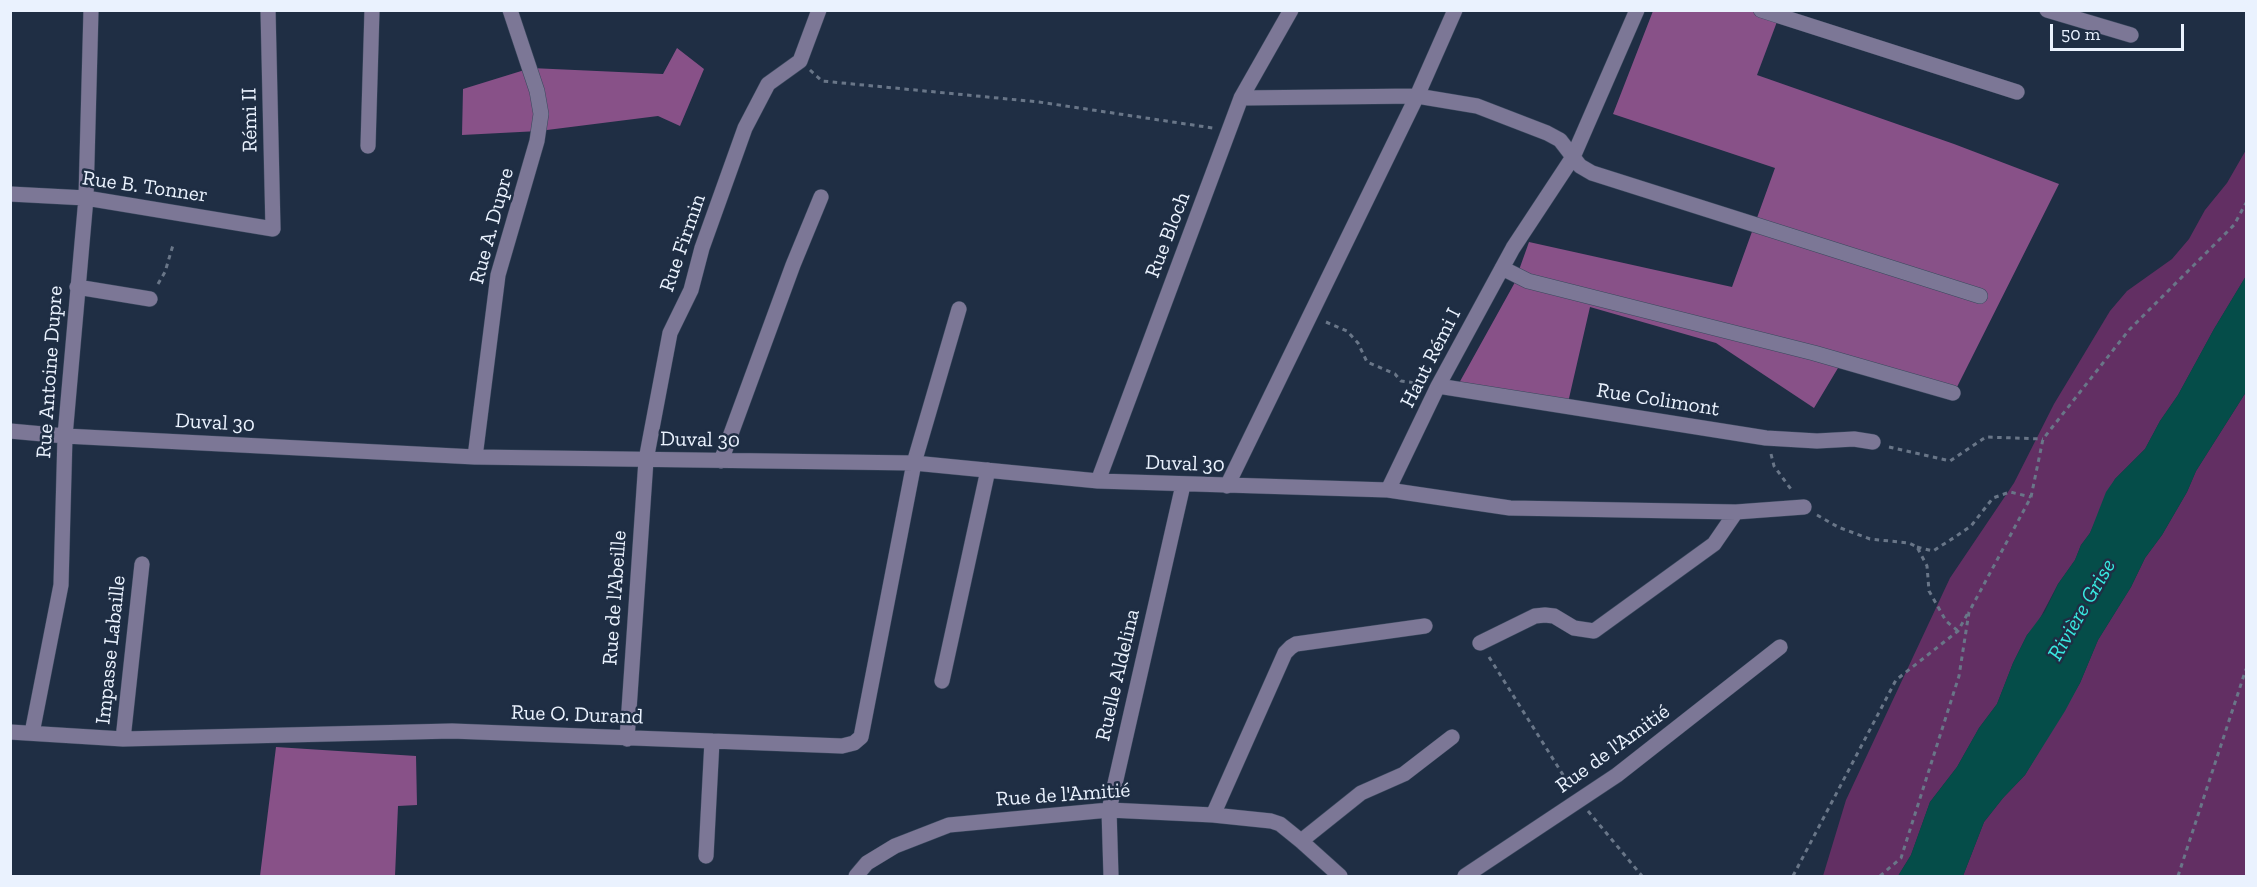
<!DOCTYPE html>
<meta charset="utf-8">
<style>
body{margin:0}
#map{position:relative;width:2257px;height:887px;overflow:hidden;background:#1f2e44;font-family:"Zilla Slab",serif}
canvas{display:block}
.frame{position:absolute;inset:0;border:12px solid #eaf2fe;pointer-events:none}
.scale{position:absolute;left:2050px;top:24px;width:134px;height:27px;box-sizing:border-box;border:3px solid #eaf2fe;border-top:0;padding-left:8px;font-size:18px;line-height:21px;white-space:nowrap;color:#eaf2fe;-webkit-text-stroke:4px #1f2e44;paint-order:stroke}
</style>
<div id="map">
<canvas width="2257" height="887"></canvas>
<div class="frame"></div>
<div class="scale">50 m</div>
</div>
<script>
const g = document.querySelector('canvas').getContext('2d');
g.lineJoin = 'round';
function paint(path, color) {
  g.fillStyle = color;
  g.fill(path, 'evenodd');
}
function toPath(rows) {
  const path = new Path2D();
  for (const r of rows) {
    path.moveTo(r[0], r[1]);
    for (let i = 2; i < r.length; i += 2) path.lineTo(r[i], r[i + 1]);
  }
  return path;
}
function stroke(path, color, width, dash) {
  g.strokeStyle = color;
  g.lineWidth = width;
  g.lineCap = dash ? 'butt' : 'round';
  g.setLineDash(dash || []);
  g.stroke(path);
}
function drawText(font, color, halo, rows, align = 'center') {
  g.font = font + ' "Zilla Slab",serif';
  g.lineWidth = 5;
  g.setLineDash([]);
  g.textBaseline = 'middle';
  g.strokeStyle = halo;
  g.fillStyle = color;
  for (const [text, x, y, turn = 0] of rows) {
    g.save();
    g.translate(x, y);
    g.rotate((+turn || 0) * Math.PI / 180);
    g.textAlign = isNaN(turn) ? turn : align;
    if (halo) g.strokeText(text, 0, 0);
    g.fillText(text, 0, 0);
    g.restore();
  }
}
paint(toPath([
 [2246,150,2246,276,2214,329,2178,395,2160,421,2145,449,2115,479,2090,533,2081,545,2075,560,2058,584,2037,624,2027,635,2013,663,1997,704,1979,728,1957,767,1930,802,1911,855,1898,876,1823,876,1846,800,1950,578,2014,483,2054,404,2110,311,2127,291,2172,259,2189,239,2205,210,2227,183],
 [2246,392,2246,876,1963,876,1984,822,2003,798,2025,775,2080,683,2098,640,2131,587,2145,558,2162,535,2187,492,2196,471]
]), '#622f63');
paint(toPath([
 [1653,11,1781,11,1757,75,1954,144,2059,184,1957,387,1844,358,1814,408,1716,343,1590,307,1567,407,1458,385,1514,284,1529,242,1732,287,1775,168,1613,114],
 [677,48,704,69,680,126,658,116,539,131,462,135,463,89,531,68,663,74],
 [276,747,416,756,417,805,398,806,395,876,260,876]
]), '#885188');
paint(toPath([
 [2246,276,2246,392,2196,471,2187,492,2162,535,2145,558,2131,587,2098,640,2080,683,2065,711,2025,775,2003,798,1984,822,1963,876,1898,876,1911,855,1930,802,1957,767,1979,728,1997,704,2013,663,2027,635,2045,611,2058,584,2075,560,2081,545,2090,533,2106,492,2115,479,2145,449,2160,421,2178,395,2214,329]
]), '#054d49');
const minor = toPath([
 [1761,10,2017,92],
 [2047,10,2131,35],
 [1241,98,1417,96,1477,106,1547,133,1560,140,1580,166,1592,173,1980,296],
 [368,146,372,10],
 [10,194,86,198,273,229,268,10],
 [1502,268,1528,281,1814,353,1953,393],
 [77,287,150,299],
 [1438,386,1766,438,1817,441,1854,439,1873,442],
 [10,431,65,436,475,457,914,463,1098,481,1388,490,1510,508,1736,512,1804,507],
 [475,457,498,275,537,141,541,114,537,91,510,10],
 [721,461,793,265,821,197],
 [1098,481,1241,98,1291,10],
 [1227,486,1417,96,1455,10],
 [1388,490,1438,386,1513,248,1573,157,1637,10],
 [1480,643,1535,616,1545,615,1554,616,1574,628,1594,631,1714,544,1736,512],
 [942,681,988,470],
 [10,732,123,739,452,731,842,746,854,743,861,737,914,463,959,309],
 [32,733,61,585,65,436,86,198,91,10],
 [123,739,142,564],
 [627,739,646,460,670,333,691,290,702,248,745,128,768,84,800,61,819,10],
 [1213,815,1285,653,1291,647,1296,644,1425,626],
 [1301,841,1361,793,1404,774,1452,737],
 [706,856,712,741],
 [856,876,867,863,895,846,949,825,1109,810,1213,815,1271,821,1280,824,1301,841,1340,876],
 [1111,876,1109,810,1183,485],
 [1465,876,1617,775,1780,647]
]);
stroke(minor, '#3b495e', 16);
stroke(toPath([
 [810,70,822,81,1039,102,1213,128],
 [158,284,165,272,173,245],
 [1326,322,1347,331,1358,343,1367,362,1395,374,1401,381,1423,384],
 [1889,447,1950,461,1986,437,2043,439],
 [1771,454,1774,466,1793,492],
 [1817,515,1838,527,1870,539,1909,543,1917,547,1927,566,1929,591,1946,621,1958,631],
 [1917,547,1933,551,1955,537,1971,526,1993,498,2010,492,2031,497],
 [1489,657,1570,786],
 [1588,811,1642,876],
 [1793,876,1896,680,1958,631,1968,613],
 [1880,876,1901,858,1959,676,1969,612,2031,497,2043,439,2129,330,2234,225,2246,203],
 [2178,876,2246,669]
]), '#697688', 3, [4.5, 4.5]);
stroke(minor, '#7c7796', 15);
drawText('21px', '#eaf2fe', '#1f2e44', [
 ["Rémi II",250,120,-91],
 ["Rue B. Tonner",145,187,8],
 ["Rue A. Dupre",492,226,-75],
 ["Rue Bloch",1168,235,-69],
 ["Rue Firmin",683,243,-71],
 ["Haut Rémi I",1431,358,-63],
 ["Rue Antoine Dupre",50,372,-86],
 ["Rue Colimont",1658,400,9],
 ["Duval 30",215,423,3],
 ["Duval 30",700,440,1],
 ["Duval 30",1185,464,2],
 ["Rue de l'Abeille",615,598,-86],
 ["Impasse Labaille",111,650,-84],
 ["Ruelle Aldelina",1118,675,-77],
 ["Rue O. Durand",577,715,2],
 ["Rue de l'Amitié",1613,749,-36],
 ["Rue de l'Amitié",1063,795,-4]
]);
drawText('italic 22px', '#38e8e0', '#1f2e44', [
 ["Rivière Grise",2082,610,-60]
]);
</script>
